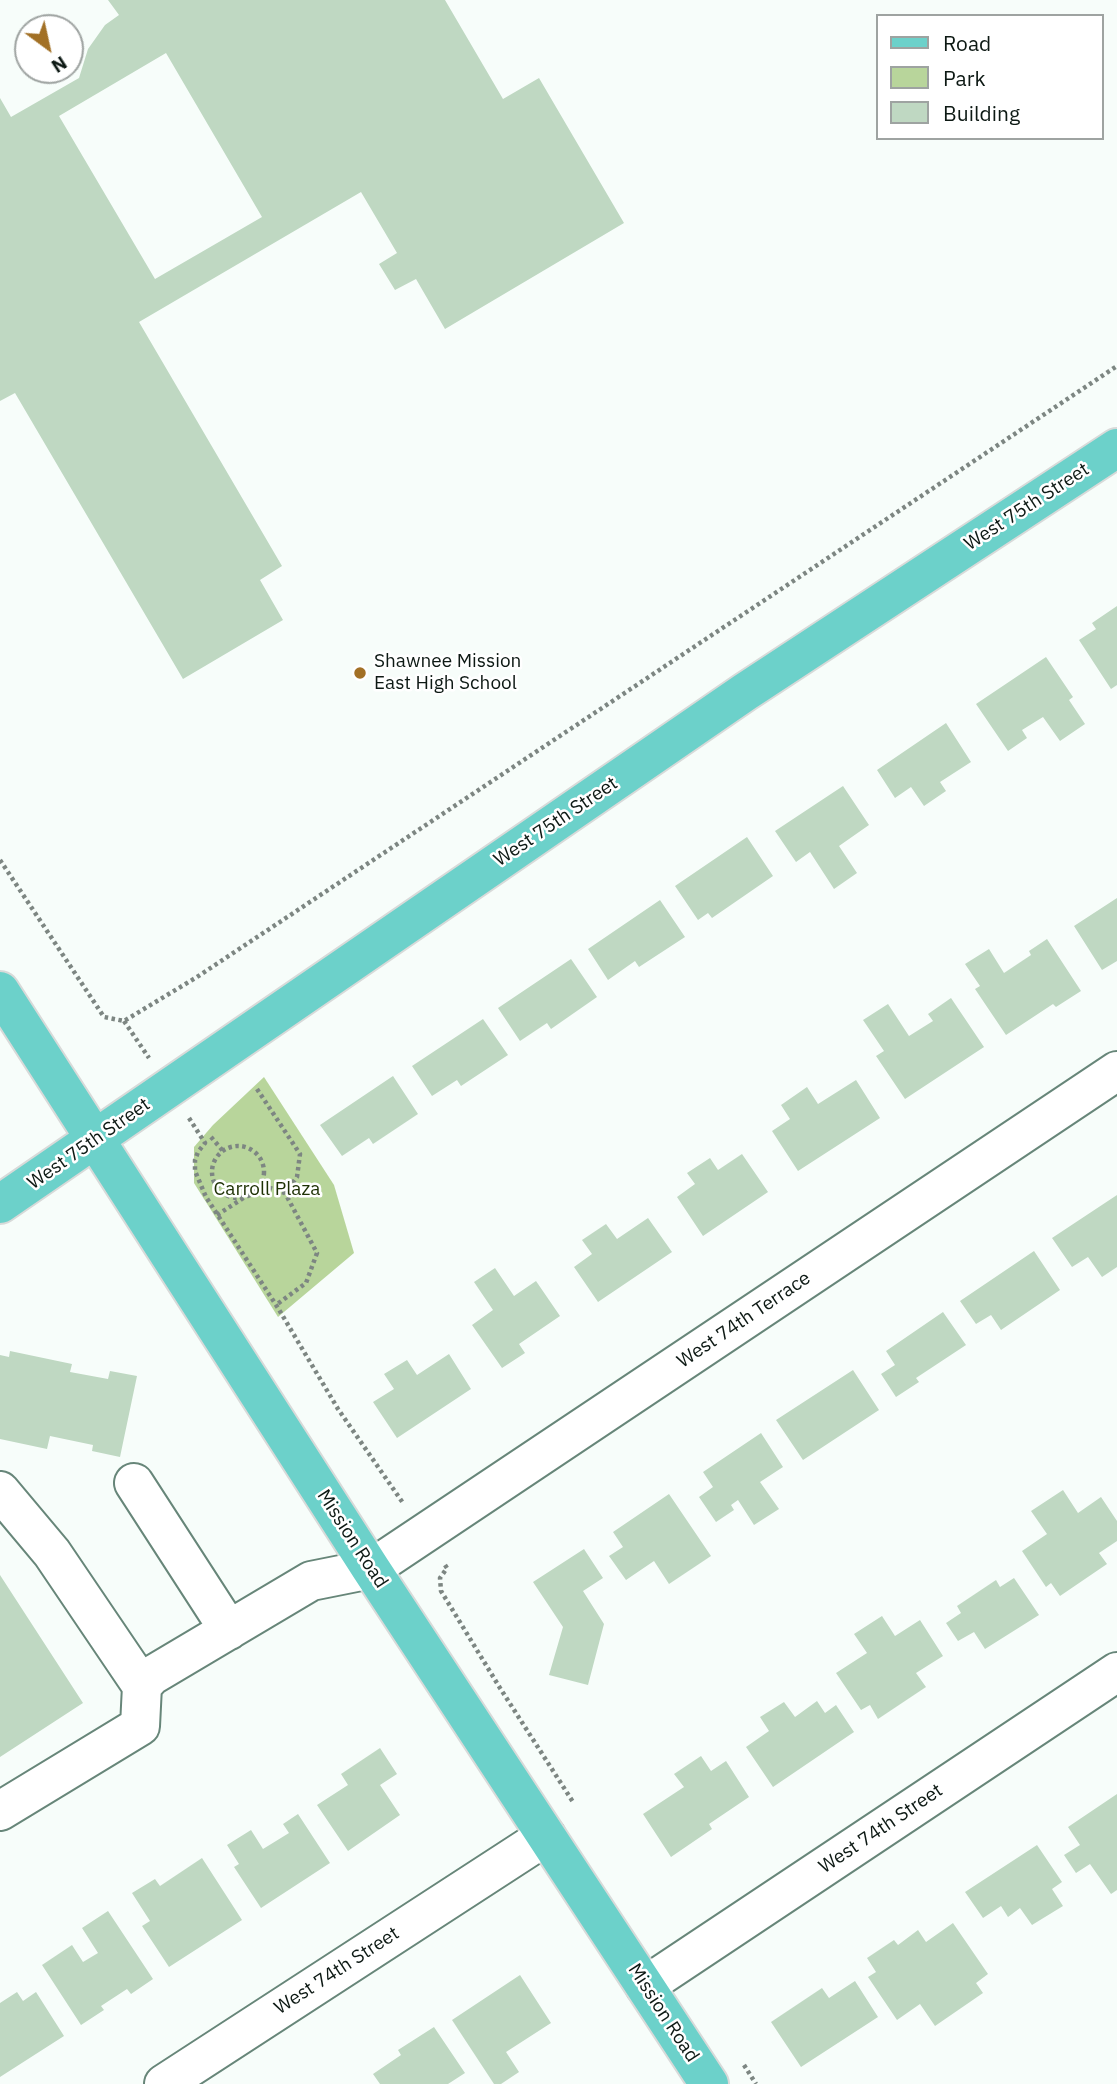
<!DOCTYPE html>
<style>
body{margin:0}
#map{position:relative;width:1117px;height:2084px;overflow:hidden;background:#f7fdfa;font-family:"IBM Plex Sans",sans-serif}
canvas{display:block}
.legend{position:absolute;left:876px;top:14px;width:228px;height:126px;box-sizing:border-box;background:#fff;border:2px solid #9ea3a1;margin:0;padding:9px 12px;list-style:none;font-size:21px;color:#0d1914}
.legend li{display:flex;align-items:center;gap:14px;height:35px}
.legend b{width:35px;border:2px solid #9ea3a1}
.north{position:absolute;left:14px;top:14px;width:70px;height:70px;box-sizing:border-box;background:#fff;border:2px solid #9ea3a1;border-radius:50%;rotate:147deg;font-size:19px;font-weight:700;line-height:28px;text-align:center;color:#0d1914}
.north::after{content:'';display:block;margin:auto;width:24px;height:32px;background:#a27025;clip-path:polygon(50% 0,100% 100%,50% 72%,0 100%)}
</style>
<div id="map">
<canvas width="1117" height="2084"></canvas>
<ul class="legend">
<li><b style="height:9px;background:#6cd1ca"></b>Road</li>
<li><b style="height:19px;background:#b8d59b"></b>Park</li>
<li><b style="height:19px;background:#bfd8c2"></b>Building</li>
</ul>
<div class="north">N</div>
</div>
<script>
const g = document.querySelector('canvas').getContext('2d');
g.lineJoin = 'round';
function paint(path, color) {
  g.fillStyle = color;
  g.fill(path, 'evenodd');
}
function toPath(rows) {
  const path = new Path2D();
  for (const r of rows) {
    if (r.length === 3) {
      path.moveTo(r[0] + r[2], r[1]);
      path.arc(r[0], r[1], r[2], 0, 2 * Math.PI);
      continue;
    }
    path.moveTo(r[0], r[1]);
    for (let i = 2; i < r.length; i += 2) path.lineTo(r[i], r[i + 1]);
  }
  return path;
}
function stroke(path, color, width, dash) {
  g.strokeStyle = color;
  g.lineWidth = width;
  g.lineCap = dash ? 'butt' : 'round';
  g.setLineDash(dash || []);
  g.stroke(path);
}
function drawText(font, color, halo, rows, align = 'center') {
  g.font = font + ' "IBM Plex Sans",sans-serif';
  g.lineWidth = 5;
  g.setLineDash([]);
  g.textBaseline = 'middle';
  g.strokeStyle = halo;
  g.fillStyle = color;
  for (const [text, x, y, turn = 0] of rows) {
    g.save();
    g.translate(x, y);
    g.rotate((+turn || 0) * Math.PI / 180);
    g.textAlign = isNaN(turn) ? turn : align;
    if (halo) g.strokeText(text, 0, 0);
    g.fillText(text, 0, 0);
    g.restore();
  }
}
paint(toPath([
 [264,1077,334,1185,354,1253,278,1317,194,1183,194,1147,213,1125]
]), '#b8d59b');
paint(toPath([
 [108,0,445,0,503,99,539,78,624,223,445,329,416,279,395,290,379,264,397,253,361,192,139,322,282,566,260,580,283,620,183,679,15,393,0,401,0,98,11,117,79,78,88,49,105,25,119,15],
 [166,53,262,217,155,279,59,116],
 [1117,606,1117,685,1111,689,1079,640,1096,629,1092,623],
 [1046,657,1073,697,1069,700,1085,724,1060,741,1043,717,1022,730,1027,738,1008,751,976,704],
 [946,723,971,762,940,782,946,791,924,806,911,787,895,798,877,770],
 [843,786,869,825,839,846,857,873,834,889,810,852,796,862,775,831],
 [747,837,773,876,712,918,708,913,698,920,675,886],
 [1117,898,1117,961,1102,970,1074,926],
 [660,900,685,937,639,967,635,961,608,980,588,949],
 [1047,939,1081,991,1056,1007,1053,1004,1006,1035,975,989,980,986,965,964,989,949,1004,973,1031,955,1029,951],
 [571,959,597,997,551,1029,547,1023,520,1041,498,1008],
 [951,998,984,1047,905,1099,876,1056,884,1051,863,1020,888,1004,909,1036,933,1021,928,1014],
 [483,1019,508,1055,461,1086,457,1080,432,1096,412,1066],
 [393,1076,418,1114,373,1144,369,1138,342,1156,320,1125],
 [856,1080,880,1118,798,1171,772,1131,790,1119,781,1105,807,1087,818,1104],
 [742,1154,768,1192,703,1236,677,1197,695,1184,687,1173,710,1158,718,1170],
 [1117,1195,1117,1267,1102,1277,1088,1257,1072,1267,1052,1238],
 [648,1218,672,1252,598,1302,574,1267,592,1254,582,1240,606,1224,617,1239],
 [1034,1251,1060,1290,1001,1330,991,1315,976,1324,960,1301],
 [495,1268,514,1296,536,1281,560,1316,519,1344,525,1353,502,1368,472,1325,493,1310,474,1282],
 [943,1312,966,1345,916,1378,919,1382,896,1397,881,1374,895,1365,886,1351],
 [10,1351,72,1364,70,1372,108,1379,110,1371,137,1376,120,1457,92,1451,93,1445,50,1436,47,1449,0,1439,0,1355,9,1357],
 [449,1354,471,1389,397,1438,373,1402,394,1389,384,1374,407,1360,417,1375],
 [853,1370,879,1410,803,1460,776,1420],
 [761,1433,783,1467,760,1482,779,1509,754,1525,738,1500,731,1505,734,1510,716,1522,699,1497,713,1487,703,1472],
 [1063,1490,1078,1513,1101,1497,1117,1521,1117,1541,1099,1553,1107,1564,1060,1596,1051,1583,1046,1587,1022,1551,1047,1534,1031,1511],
 [669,1494,711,1556,669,1584,654,1561,626,1580,609,1556,623,1547,613,1532],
 [584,1549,603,1578,583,1591,604,1624,588,1685,549,1675,563,1627,533,1582],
 [0,1575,83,1703,0,1757],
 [1014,1578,1039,1615,985,1649,974,1632,958,1641,946,1623,961,1613,957,1606,996,1580,1000,1587],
 [882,1616,895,1636,920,1620,943,1656,916,1673,926,1687,878,1719,870,1705,861,1710,836,1673,867,1653,854,1634],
 [817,1701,825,1713,836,1705,854,1732,773,1787,746,1747,769,1731,760,1717,784,1702,795,1717],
 [380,1748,397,1774,380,1785,400,1815,348,1851,317,1805,348,1785,341,1774],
 [701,1756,711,1771,726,1761,749,1797,709,1824,712,1829,671,1857,643,1814,684,1787,674,1774],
 [1117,1794,1117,1890,1111,1894,1090,1864,1076,1873,1064,1855,1080,1845,1068,1827],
 [298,1814,330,1863,261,1908,234,1867,239,1864,227,1845,251,1830,263,1849,289,1833,283,1824],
 [1037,1845,1062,1882,1052,1889,1063,1906,1032,1925,1020,1908,1008,1917,1001,1906,983,1918,965,1892],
 [202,1858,242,1920,169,1967,142,1926,150,1921,132,1893,155,1879,160,1886],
 [108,1911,153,1979,131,1994,127,1989,101,2006,104,2010,81,2025,42,1965,72,1945,83,1962,98,1953,82,1928],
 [953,1923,988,1974,976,1983,983,1993,935,2026,920,2004,897,2020,868,1977,876,1972,867,1958,894,1940,898,1945,918,1930,926,1942],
 [520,1975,551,2023,506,2052,519,2072,501,2084,494,2084,452,2020],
 [855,1981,878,2017,801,2067,771,2022,822,1988,829,1998],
 [17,1992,23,2001,36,1992,64,2036,0,2077,0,2003],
 [434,2027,465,2073,448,2084,380,2084,373,2074,401,2055,398,2050]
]), '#bfd8c2');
const minor = toPath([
 [134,1483,229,1630],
 [0,1491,52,1553,142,1686,151,1676,311,1581,371,1569,1117,1071],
 [0,1811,140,1726,142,1686],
 [645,1986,1117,1672],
 [164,2084,546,1836]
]);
const major = toPath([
 [0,991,371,1569,709,2084],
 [0,1204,745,692,1117,448]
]);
stroke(minor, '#678679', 42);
stroke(major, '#d8dad9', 42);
stroke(toPath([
 [0,860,104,1017,124,1021,197,977,1117,366],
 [124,1021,149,1058],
 [257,1089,300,1154,297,1177,285,1193,317,1253,306,1283,276,1305],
 [189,1118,205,1143,198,1152,195,1160,195,1171,206,1197,278,1308,338,1409,403,1503],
 [211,1137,223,1151],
 [238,1172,26],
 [256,1192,267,1187,285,1193],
 [217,1215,245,1197],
 [445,1565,447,1568,440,1578,441,1591,500,1688,573,1802],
 [744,2065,756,2084]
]), '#7d8682', 4.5, [3.5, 3.5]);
stroke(minor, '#fff', 38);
stroke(major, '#6cd1ca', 38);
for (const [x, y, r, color] of [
 [360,673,7,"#a27025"]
]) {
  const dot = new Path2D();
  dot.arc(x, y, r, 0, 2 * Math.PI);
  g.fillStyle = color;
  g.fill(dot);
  stroke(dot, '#fff', 2.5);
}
drawText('19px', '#0d1914', '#fff', [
 ["West 75th Street",1027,507,-33],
 ["West 75th Street",556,822,-34],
 ["West 75th Street",89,1144,-35],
 ["West 74th Terrace",744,1320,-34],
 ["Mission Road",352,1539,57],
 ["West 74th Street",881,1829,-34],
 ["West 74th Street",337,1971,-33],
 ["Mission Road",663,2013,57]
]);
drawText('19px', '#0d1914', '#fff', [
 ["Shawnee Mission",374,662],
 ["East High School",374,684]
], 'left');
drawText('19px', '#1d3003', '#fff', [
 ["Carroll Plaza",267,1190]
]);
</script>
